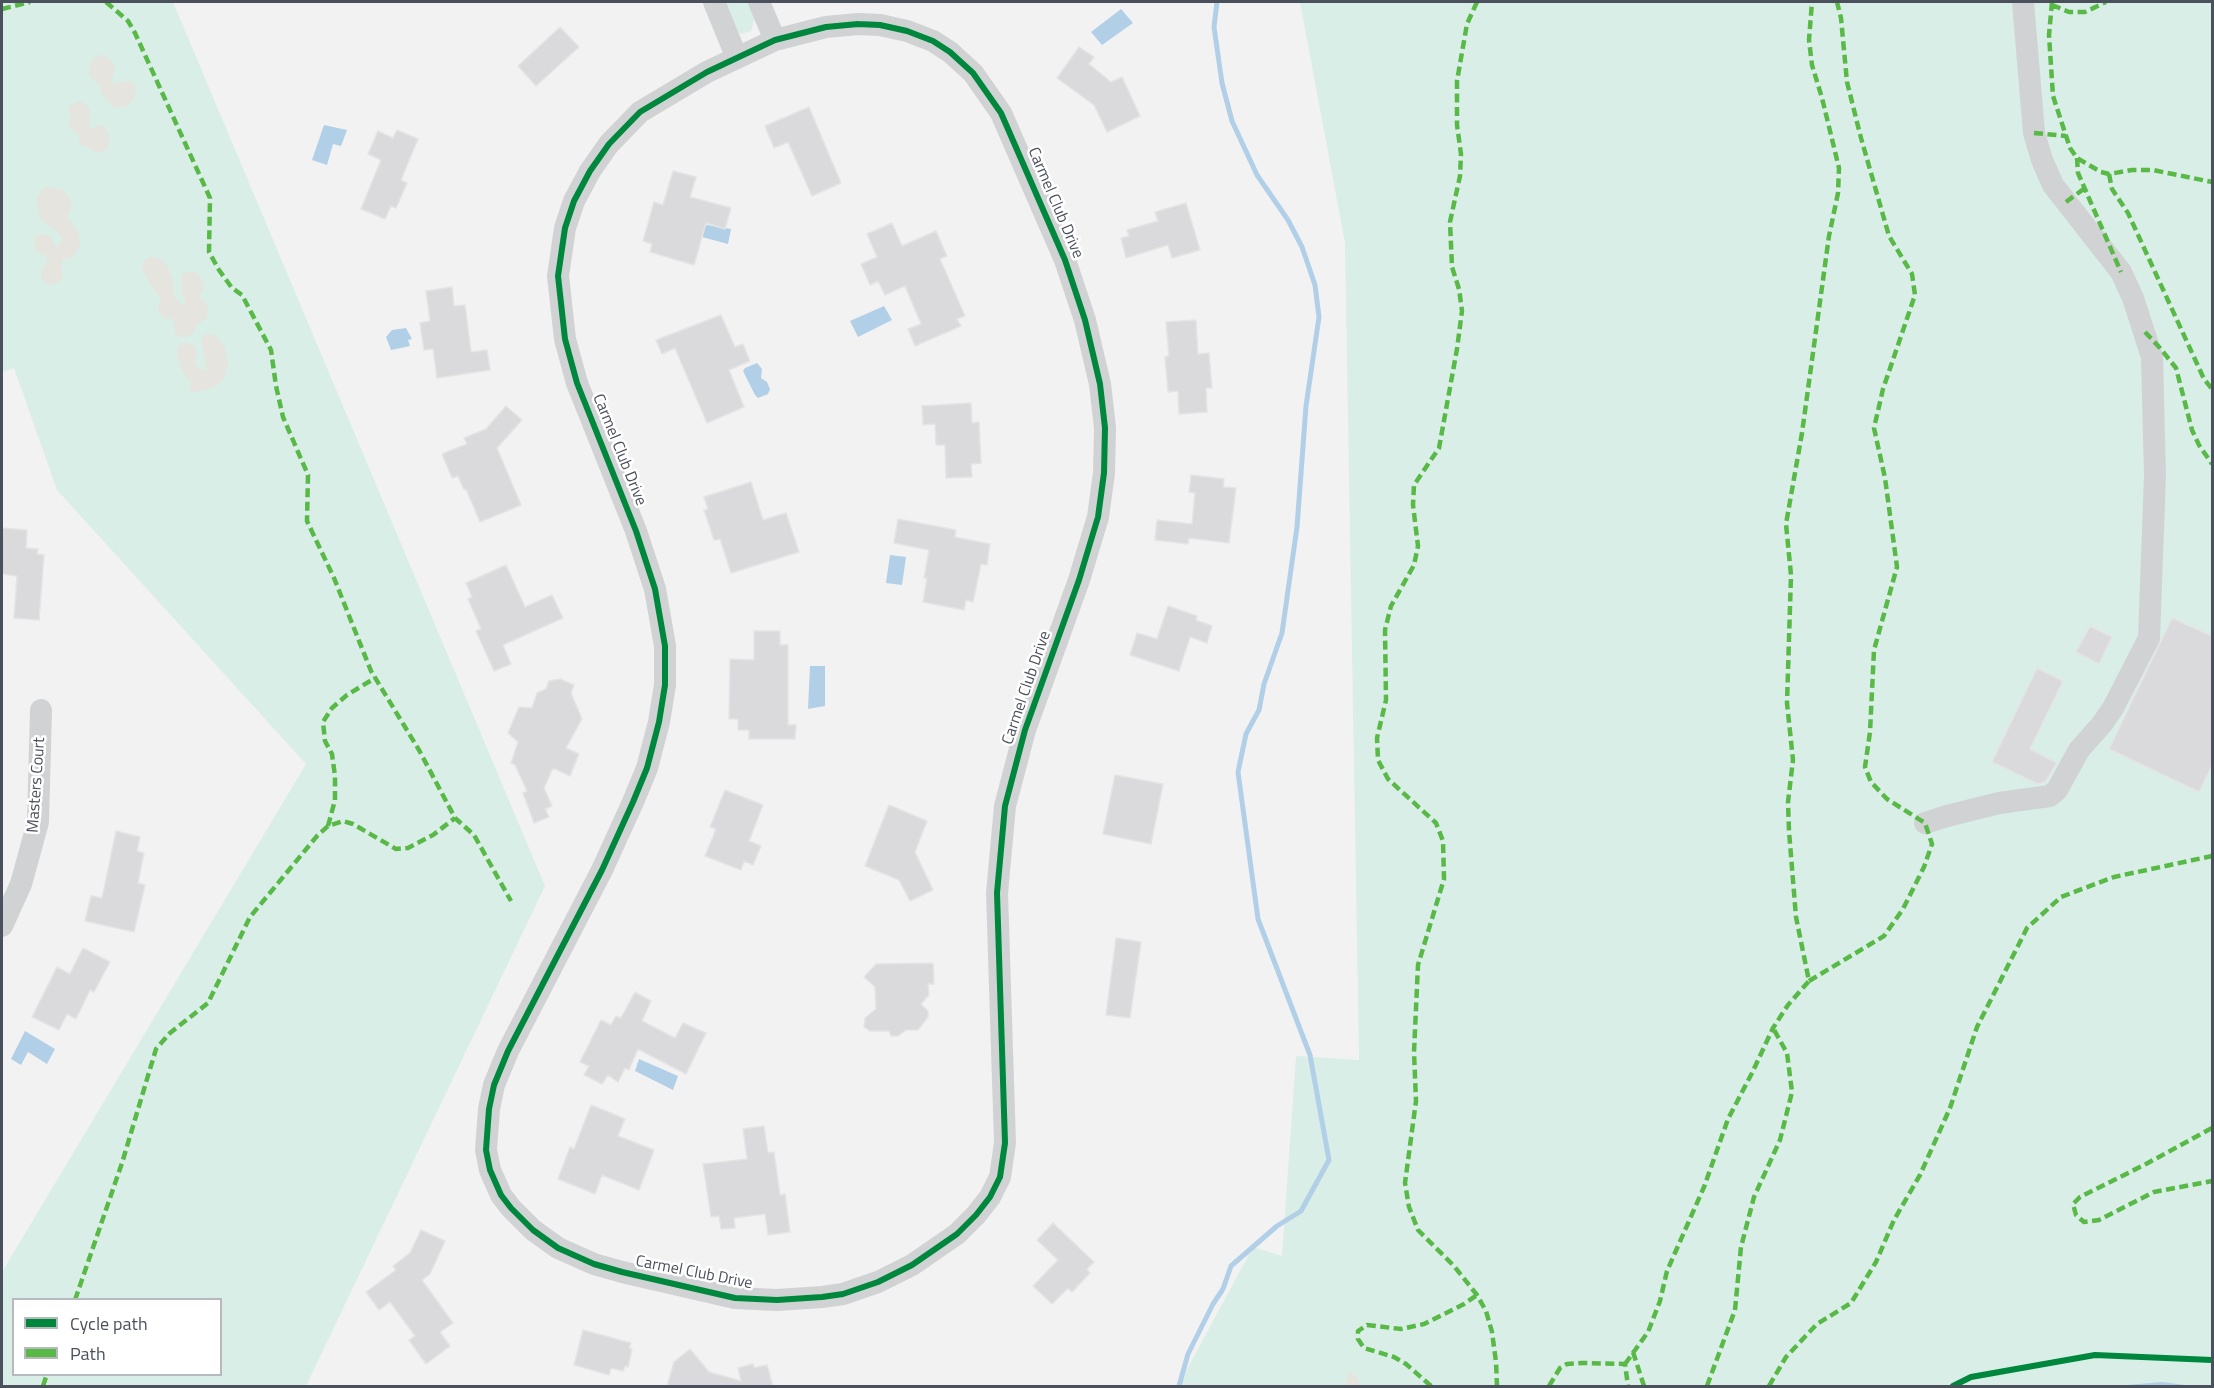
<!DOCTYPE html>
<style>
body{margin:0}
#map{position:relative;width:2214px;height:1388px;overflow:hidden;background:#f2f2f2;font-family:"Titillium Web",sans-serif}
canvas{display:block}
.frame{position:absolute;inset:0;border:3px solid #4b505d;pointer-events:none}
.legend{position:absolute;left:12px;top:1298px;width:210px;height:78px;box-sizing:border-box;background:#fff;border:2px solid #b7b9be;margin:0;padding:8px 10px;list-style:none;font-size:18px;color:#4b505d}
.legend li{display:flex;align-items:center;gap:12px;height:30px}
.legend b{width:30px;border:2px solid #b7b9be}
</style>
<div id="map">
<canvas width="2214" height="1388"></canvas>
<div class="frame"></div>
<ul class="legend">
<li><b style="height:8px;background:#00873e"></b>Cycle path</li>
<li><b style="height:8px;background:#58b947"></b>Path</li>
</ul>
</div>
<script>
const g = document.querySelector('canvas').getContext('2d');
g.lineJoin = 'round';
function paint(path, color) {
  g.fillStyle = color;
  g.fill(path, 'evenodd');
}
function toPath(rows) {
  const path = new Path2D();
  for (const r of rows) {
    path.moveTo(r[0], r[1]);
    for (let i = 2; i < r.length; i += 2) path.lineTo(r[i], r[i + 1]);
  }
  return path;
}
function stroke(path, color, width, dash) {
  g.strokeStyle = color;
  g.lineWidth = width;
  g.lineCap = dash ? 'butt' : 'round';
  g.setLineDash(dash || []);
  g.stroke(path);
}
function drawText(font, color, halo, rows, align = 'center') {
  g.font = font + ' "Titillium Web",sans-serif';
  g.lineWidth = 5;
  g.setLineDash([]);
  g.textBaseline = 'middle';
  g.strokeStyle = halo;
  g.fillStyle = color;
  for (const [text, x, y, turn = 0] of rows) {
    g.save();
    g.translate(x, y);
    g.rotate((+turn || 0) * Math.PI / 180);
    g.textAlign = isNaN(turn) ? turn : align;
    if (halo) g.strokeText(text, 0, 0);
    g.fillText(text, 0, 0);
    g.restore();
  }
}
paint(toPath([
 [2,2,173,2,545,886,306,1386,2,1386,2,1272,306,764,57,490,14,368,2,372],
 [14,1300,220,1300,220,1374,14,1374],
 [720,2,748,2,755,17,751,31,741,34,729,24],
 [1300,2,2212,2,2212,1386,1178,1386,1253,1247,1282,1256,1296,1056,1359,1060,1345,243]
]), '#d9eee6');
paint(toPath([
 [105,55,113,63,115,70,112,78,113,84,127,81,133,83,136,89,134,99,125,107,114,108,103,95,99,83,94,81,89,74,91,63,96,56],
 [80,101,86,105,90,110,90,128,93,129,97,125,102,125,106,128,109,135,108,148,102,152,97,153,87,146,81,145,77,134,69,126,71,116,69,112,69,106],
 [46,187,60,189,67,193,72,207,67,217,79,234,80,245,73,257,63,260,61,265,63,277,60,281,51,285,45,283,41,278,42,270,48,259,45,255,39,254,35,248,34,238,40,234,51,236,56,247,60,245,62,239,60,234,45,223,39,215,37,199,41,190],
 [150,257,160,259,166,264,173,280,173,293,177,300,182,304,186,303,182,291,182,274,192,271,198,274,203,282,204,287,199,297,206,304,208,310,207,318,196,325,194,332,188,336,182,338,175,335,174,321,171,318,164,319,160,314,158,307,161,299,149,282,142,266,144,261],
 [205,334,212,334,217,337,225,349,228,365,223,380,217,385,196,393,190,391,190,380,184,375,181,369,177,352,178,347,183,343,190,343,195,347,197,353,195,364,202,371,206,369,204,352,201,343,202,337],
 [1351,1373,1357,1377,1360,1386,1336,1386,1338,1384,1346,1385,1347,1375]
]), '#e5e4df');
paint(toPath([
 [1121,9,1133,23,1102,45,1091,32],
 [324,125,347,130,341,146,333,144,327,165,312,160],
 [701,224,731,229,728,244,698,236],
 [884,306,892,320,858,337,850,321],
 [406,328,412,339,408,340,410,346,391,350,386,337,392,330],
 [757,363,762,369,761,378,767,382,770,389,768,394,758,398,755,395,743,371,745,368],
 [890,555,906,557,902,585,886,583],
 [810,666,825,666,825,706,808,709],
 [25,1031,55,1049,47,1064,28,1052,21,1065,11,1059],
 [639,1059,678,1076,673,1090,635,1071],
 [2162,1382,2193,1386,2115,1386]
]), '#b2cfe8');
stroke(toPath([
 [1179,1386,1188,1354,1213,1304,1223,1289,1231,1266,1277,1226,1301,1211,1329,1160,1310,1055,1258,919,1238,772,1246,734,1259,710,1264,684,1282,633,1297,527,1306,406,1319,317,1315,285,1302,247,1288,220,1257,175,1232,121,1222,83,1214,27,1217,2]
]), '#b2cfe8', 5);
const building = toPath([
 [560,27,579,47,536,86,518,66,560,27],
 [1079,47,1094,57,1089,64,1111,82,1122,77,1140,116,1107,132,1094,105,1057,78,1079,47],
 [809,107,841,183,812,196,788,142,774,148,765,126,809,107],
 [397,130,418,139,401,180,407,183,396,208,391,206,385,219,361,209,381,160,368,154,378,131,393,138,397,130],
 [673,171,696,177,690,197,731,208,725,229,706,223,694,265,650,252,652,244,643,241,654,202,663,205,673,171],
 [1186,203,1200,250,1172,258,1168,245,1126,258,1121,238,1129,236,1127,230,1158,221,1155,212,1186,203],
 [892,223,902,246,936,231,947,256,940,259,965,316,957,319,961,326,915,346,908,329,921,324,905,286,885,295,878,281,870,285,861,264,877,257,867,234,892,223],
 [452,287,454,306,465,305,471,352,487,350,490,370,437,378,433,349,424,350,420,323,430,321,426,291,452,287],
 [721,315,735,347,743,344,750,361,729,370,744,407,707,423,675,348,662,354,656,340,721,315],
 [1196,320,1198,354,1209,353,1212,388,1206,388,1207,412,1179,414,1178,391,1168,392,1165,357,1169,356,1166,322,1196,320],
 [971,403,972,423,979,422,981,463,971,464,972,477,946,478,945,445,936,445,935,424,923,425,922,406,971,403],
 [506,406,522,420,497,448,521,505,480,522,466,489,464,490,458,476,452,478,442,454,467,444,464,438,486,429,506,406],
 [1191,475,1224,479,1223,487,1236,488,1229,543,1189,538,1188,544,1155,540,1157,520,1192,524,1195,493,1189,492,1191,475],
 [751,482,763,520,786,513,799,552,731,573,720,539,714,540,704,510,708,509,704,497,751,482],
 [898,519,956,530,955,537,990,544,987,565,981,564,973,602,966,600,964,610,923,602,927,578,924,578,929,550,894,543,898,519],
 [2,528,27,530,26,548,38,549,37,554,44,555,39,620,14,618,17,576,2,574,2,528],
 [506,565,525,607,552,595,563,618,503,645,511,664,494,671,476,631,481,629,468,599,472,597,466,583,506,565],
 [1168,606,1197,616,1196,620,1212,626,1207,643,1190,637,1179,671,1130,655,1137,633,1157,639,1168,606],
 [2172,618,2212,636,2212,765,2199,792,2109,749,2172,618],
 [2090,626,2112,637,2099,664,2076,652,2090,626],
 [754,631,780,631,780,645,788,645,788,725,796,725,795,739,749,739,749,730,738,730,738,719,729,719,730,659,754,660,754,631],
 [2037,668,2063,681,2030,749,2057,763,2046,781,2038,784,1992,762,2037,668],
 [560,679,574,685,571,693,582,719,566,748,579,754,570,776,553,768,544,788,552,806,545,809,549,817,534,823,523,793,527,791,515,765,511,763,518,742,508,733,519,707,532,708,537,693,546,689,549,681,560,679],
 [1115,775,1163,784,1151,844,1103,834,1115,775],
 [725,790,763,805,749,841,761,846,753,865,744,861,741,870,705,856,716,829,710,827,725,790],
 [889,805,927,821,915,852,933,890,910,901,899,880,865,866,889,805],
 [116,831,140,837,137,851,144,853,138,883,145,885,134,932,85,921,91,896,102,898,116,831],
 [1116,938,1141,942,1130,1018,1106,1015,1116,938],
 [83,948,110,962,94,992,90,990,76,1019,67,1014,59,1030,32,1017,57,967,70,974,83,948],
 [933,963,934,984,928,984,929,995,921,1004,928,1011,928,1017,918,1030,906,1030,898,1036,891,1036,889,1031,870,1031,864,1027,865,1018,876,1009,875,987,864,977,876,964,933,963],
 [635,992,651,1001,642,1021,675,1038,683,1023,706,1033,686,1074,638,1049,629,1070,625,1068,618,1082,608,1075,602,1084,584,1075,589,1066,580,1062,601,1020,611,1025,616,1016,621,1018,635,992],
 [591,1105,625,1119,618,1136,654,1150,639,1190,602,1175,595,1194,558,1179,570,1147,574,1149,591,1105],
 [764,1126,768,1153,774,1152,780,1195,785,1194,790,1232,768,1235,765,1214,734,1218,735,1228,721,1229,719,1216,711,1217,703,1164,747,1159,743,1129,764,1126],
 [1053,1223,1094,1262,1087,1269,1090,1273,1072,1292,1068,1288,1052,1304,1033,1286,1058,1260,1037,1240,1053,1223],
 [421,1230,445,1241,430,1274,422,1280,453,1323,440,1332,450,1346,426,1364,409,1340,415,1336,390,1302,379,1310,366,1292,396,1270,393,1266,410,1253,421,1230],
 [583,1330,631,1343,629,1348,632,1349,628,1367,625,1366,623,1371,611,1368,609,1375,574,1365,583,1330],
 [690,1349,709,1372,741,1381,738,1368,753,1364,754,1368,767,1365,773,1386,667,1386,674,1362,690,1349]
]);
paint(building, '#dadadc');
stroke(building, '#e4e4e5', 1.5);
stroke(toPath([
 [714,2,737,58],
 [759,2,775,40],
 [858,24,880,25,907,31,933,41,950,52,973,73,1001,113,1065,260,1085,320,1100,384,1105,428,1104,473,1098,517,1079,580,1025,730,1005,806,997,893,1005,1143,1000,1177,990,1197,976,1215,957,1234,912,1265,878,1282,843,1294,822,1297,777,1300,735,1298,622,1272,594,1264,558,1248,533,1230,511,1208,501,1195,490,1170,486,1150,489,1109,494,1085,508,1051,602,870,633,802,647,768,659,722,665,685,665,646,655,589,636,531,577,383,565,339,558,276,565,228,574,201,590,171,609,144,640,112,707,72,775,40,826,27,858,24],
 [1925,823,1947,816,1999,803,2050,796,2057,790,2079,750,2102,724,2113,708,2149,638,2155,476,2152,357,2133,298,2121,272,2053,185,2042,160,2034,133,2023,2],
 [2,926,21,884,38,822,41,710]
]), '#d1d2d4', 22);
stroke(toPath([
 [106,2,128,21,135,33,210,198,209,252,219,270,232,288,242,295,271,350,276,386,283,417,308,475,307,521,334,578,371,671,419,750,455,818,474,835,511,901],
 [1477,2,1467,24,1457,81,1457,125,1461,154,1460,176,1450,222,1452,267,1459,289,1462,311,1457,349,1439,448,1414,485,1413,505,1418,546,1414,565,1391,606,1385,630,1386,700,1377,738,1378,760,1388,779,1436,823,1443,841,1444,879,1418,965,1414,1052,1416,1101,1405,1183,1409,1207,1418,1230,1454,1266,1477,1295,1486,1311,1492,1332,1496,1362,1497,1386],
 [2052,2,2049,35,2053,96,2070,148,2077,158,2101,172,2109,174,2132,170,2153,170,2212,182],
 [2052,5,2069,12,2085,12,2106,2],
 [2,9,30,2],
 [2034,133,2066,136],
 [2077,158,2078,173,2121,272],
 [2109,174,2112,189,2128,213,2204,379,2212,389],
 [2066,202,2085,188],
 [2145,332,2160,348,2176,368,2192,430,2199,445,2212,464],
 [328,826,335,800,335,776,332,754,325,741,323,722,332,708,347,695,375,678],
 [1809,981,1884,936,1903,909,1924,867,1932,844,1925,823,1887,799,1871,782,1865,767,1870,732,1874,650,1897,567,1885,478,1874,428,1883,389,1915,295,1912,274,1889,236,1861,138,1847,82,1841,18,1837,2],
 [2212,1128,2146,1164,2080,1197,2073,1204,2076,1215,2084,1222,2099,1220,2154,1192,2212,1181],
 [75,1300,122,1163,156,1049,170,1033,208,1003,250,917,317,836,328,826,343,821,353,824,396,849,408,848,433,835,455,818],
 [1633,1352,1644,1386],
 [1625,1364,1648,1332,1660,1301,1667,1271,1704,1187,1728,1119,1752,1073,1773,1028,1788,1005,1809,981,1796,917,1789,831,1788,802,1793,760,1787,703,1791,575,1786,524,1802,433,1829,236,1838,193,1839,168,1822,98,1812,65,1809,40,1812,2],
 [43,1386,47,1374],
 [1431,1386,1406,1364,1394,1357,1364,1348,1358,1339,1358,1331,1367,1325,1401,1329,1424,1324,1464,1304,1477,1295],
 [1549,1386,1560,1368,1567,1364,1582,1363,1625,1364,1628,1386],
 [1707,1386,1735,1310,1741,1247,1754,1197,1780,1140,1792,1092,1787,1053,1773,1028],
 [1769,1386,1786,1357,1817,1324,1851,1303,1876,1262,1894,1220,1920,1175,1950,1108,1977,1027,2027,928,2061,897,2114,877,2212,856]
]), '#58b947', 4.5, [9, 4.5]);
stroke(toPath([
 [858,24,880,25,907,31,933,41,950,52,973,73,1001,113,1065,260,1085,320,1100,384,1105,428,1104,473,1098,517,1079,580,1025,730,1005,806,997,893,1005,1143,1000,1177,990,1197,976,1215,957,1234,912,1265,878,1282,843,1294,822,1297,777,1300,735,1298,622,1272,594,1264,558,1248,533,1230,511,1208,501,1195,490,1170,486,1150,489,1109,494,1085,508,1051,602,870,633,802,647,768,659,722,665,685,665,646,655,589,636,531,577,383,565,339,558,276,565,228,574,201,590,171,609,144,640,112,707,72,775,40,826,27,858,24],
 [1953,1386,1971,1377,2095,1355,2212,1360]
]), '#00873e', 6);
drawText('16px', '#4b505d', '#fff', [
 ["Carmel Club Drive",1055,203,67],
 ["Carmel Club Drive",619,450,68],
 ["Carmel Club Drive",1027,688,-71],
 ["Masters Court",37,785,-86],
 ["Carmel Club Drive",694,1273,11]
]);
</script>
